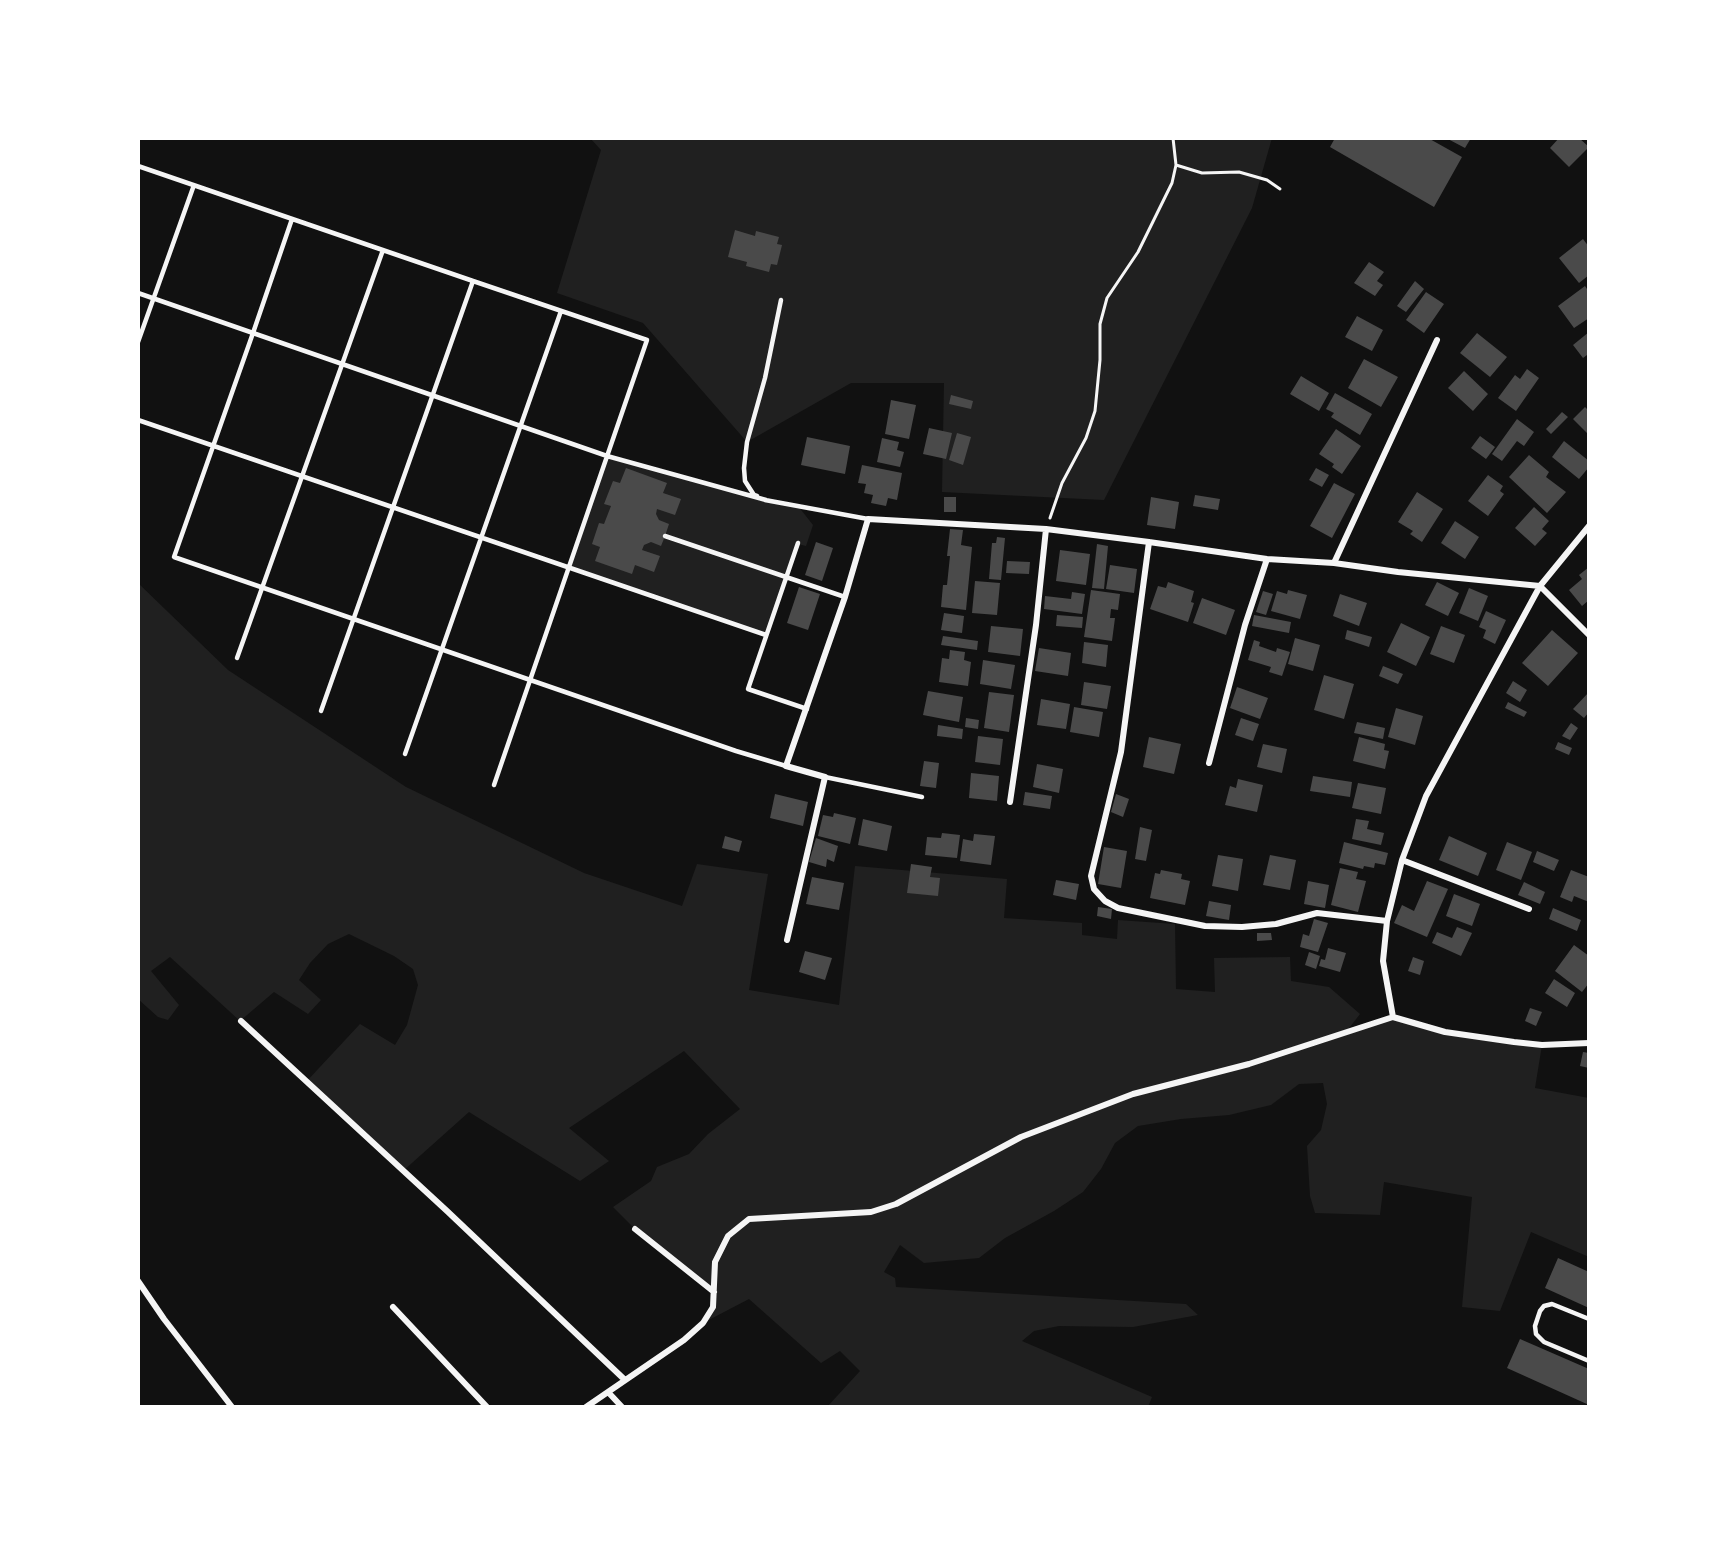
<!DOCTYPE html>
<style>
body{margin:0}
#map{position:relative;width:1727px;height:1545px;overflow:hidden;background:#111;font-family:Barlow,sans-serif}
canvas{display:block}
.frame{position:absolute;inset:0;border:140px solid #fff;pointer-events:none}
</style>
<div id="map">
<canvas width="1727" height="1545"></canvas>
<div class="frame"></div>
</div>
<script>
const g = document.querySelector('canvas').getContext('2d');
g.lineJoin = 'round';
function paint(path, color) {
  g.fillStyle = color;
  g.fill(path, 'evenodd');
}
function toPath(rows) {
  const path = new Path2D();
  for (const r of rows) {
    path.moveTo(r[0], r[1]);
    for (let i = 2; i < r.length; i += 2) path.lineTo(r[i], r[i + 1]);
  }
  return path;
}
function stroke(path, color, width, dash) {
  g.strokeStyle = color;
  g.lineWidth = width;
  g.lineCap = dash ? 'butt' : 'round';
  g.setLineDash(dash || []);
  g.stroke(path);
}
paint(toPath([
 [590,138,1272,138,1252,208,1104,500,942,492,944,383,851,383,747,442,643,323,557,293,601,150],
 [607,456,798,506,813,525,806,546,798,544,766,635,568,567],
 [138,583,228,670,406,787,584,873,682,906,697,864,768,874,749,990,839,1005,855,866,1007,879,1004,918,1082,923,1082,935,1117,939,1118,920,1175,924,1176,989,1215,992,1214,958,1290,957,1291,981,1329,987,1360,1014,1346,1032,1393,1017,1445,1032,1542,1045,1535,1088,1589,1098,1589,1257,1531,1232,1500,1311,1462,1307,1472,1197,1384,1182,1380,1215,1315,1213,1310,1196,1307,1146,1321,1130,1327,1104,1323,1083,1299,1084,1271,1105,1229,1115,1181,1119,1138,1126,1115,1143,1101,1169,1083,1192,1054,1211,1005,1238,979,1258,924,1263,900,1245,884,1272,895,1278,896,1287,1186,1304,1198,1315,1133,1327,1059,1326,1034,1331,1022,1341,1152,1397,1148,1407,827,1407,860,1371,840,1351,821,1363,749,1299,703,1323,713,1307,714,1292,635,1229,613,1207,651,1181,657,1167,689,1154,708,1134,740,1109,684,1051,569,1128,609,1161,580,1181,469,1112,403,1171,306,1082,360,1024,395,1045,407,1025,418,985,413,969,394,956,349,934,328,944,310,963,299,980,321,1000,308,1014,274,992,240,1021,170,957,151,971,179,1005,168,1020,158,1017,138,999]
]), '#202020');
paint(toPath([
 [1335,138,1428,138,1462,157,1434,207,1330,147],
 [1446,138,1471,138,1465,148],
 [1559,138,1579,138,1589,147,1569,167,1550,148],
 [735,230,755,236,756,231,779,237,777,244,782,245,777,265,771,264,769,272,746,266,747,262,728,257],
 [1583,239,1589,247,1589,275,1579,283,1559,258],
 [1369,262,1384,272,1377,281,1383,285,1375,296,1354,283],
 [1415,281,1424,289,1406,312,1397,306],
 [1585,286,1589,292,1589,308,1587,309,1589,318,1574,328,1558,306],
 [1426,292,1444,304,1424,333,1406,320],
 [1357,316,1383,330,1372,351,1345,337],
 [1589,332,1589,358,1587,355,1583,358,1573,345],
 [1477,333,1507,357,1490,377,1460,353],
 [1364,359,1398,377,1381,407,1348,388],
 [1527,369,1539,378,1516,411,1498,398,1515,375,1520,379],
 [1464,371,1488,394,1473,411,1448,388],
 [1301,376,1329,393,1319,411,1290,394],
 [1335,393,1372,414,1360,435,1331,417,1334,413,1326,409],
 [951,395,973,401,971,409,949,404],
 [891,400,916,405,909,439,885,434],
 [1585,407,1589,411,1589,430,1587,433,1573,419],
 [1562,412,1568,417,1551,434,1546,429],
 [1517,419,1534,432,1524,446,1517,441,1502,461,1492,454],
 [929,428,952,433,946,459,923,454],
 [1336,429,1361,446,1342,474,1332,467,1334,464,1319,454],
 [957,433,971,437,963,465,949,460],
 [1480,436,1495,447,1486,459,1471,448],
 [807,437,850,446,845,474,801,465],
 [882,438,899,442,897,450,904,452,900,467,877,462],
 [1564,441,1589,461,1589,467,1579,479,1552,457],
 [1529,455,1549,472,1546,477,1566,492,1547,513,1509,477],
 [862,465,902,473,897,500,888,498,886,506,871,503,873,495,864,493,866,484,858,483],
 [626,468,667,483,663,493,681,499,675,515,657,509,656,514,659,520,669,524,665,536,661,546,651,542,644,545,642,550,660,556,654,572,635,565,632,574,595,561,600,547,592,544,599,523,604,524,611,506,604,504,613,481,620,483],
 [1316,468,1329,475,1322,487,1309,480],
 [1488,475,1503,486,1500,491,1504,494,1488,516,1468,501],
 [1334,483,1355,494,1332,538,1310,526],
 [1417,492,1443,509,1422,542,1410,534,1413,531,1398,522],
 [1195,495,1220,499,1218,510,1193,506],
 [944,497,956,497,956,512,944,512],
 [1151,497,1179,502,1175,529,1147,525],
 [1534,507,1549,521,1542,529,1547,533,1535,546,1515,528],
 [1455,521,1479,537,1465,559,1441,543],
 [950,529,963,530,961,545,972,547,966,610,941,607,943,585,947,585,950,556,947,556],
 [997,537,1005,538,1001,580,989,579,992,543,996,543],
 [816,542,833,548,822,581,805,575],
 [1097,544,1108,546,1104,589,1092,588],
 [1060,550,1090,554,1086,585,1056,581],
 [1007,561,1030,562,1029,574,1006,573],
 [1110,565,1137,569,1134,593,1106,589],
 [1589,567,1589,600,1582,606,1569,590,1582,579,1579,575],
 [975,581,1000,583,997,615,972,613],
 [1168,582,1194,591,1191,602,1194,603,1188,622,1150,609,1158,586,1166,588],
 [1437,582,1459,593,1448,616,1425,605],
 [799,587,820,594,808,630,787,623],
 [1469,588,1488,596,1478,621,1459,613],
 [1091,590,1120,594,1118,610,1111,609,1110,618,1115,618,1112,641,1084,637],
 [1288,590,1307,595,1300,619,1271,611,1277,591,1287,594],
 [1263,591,1273,594,1266,615,1256,612],
 [1072,592,1085,594,1082,614,1044,609,1045,596,1071,599],
 [1340,594,1367,603,1359,626,1333,616],
 [1202,598,1235,610,1226,635,1193,623],
 [1486,611,1506,620,1495,644,1483,638,1486,630,1479,627],
 [944,613,964,616,962,633,941,630],
 [1057,615,1083,617,1082,628,1056,626],
 [1254,615,1291,622,1289,633,1252,626],
 [1401,623,1430,637,1416,666,1387,652],
 [991,626,1023,629,1020,656,988,652],
 [1441,626,1465,635,1454,663,1430,654],
 [1347,630,1372,637,1369,647,1345,639],
 [1552,630,1578,653,1548,686,1522,663],
 [943,636,978,641,977,650,941,645],
 [1295,638,1320,645,1313,671,1288,664],
 [1254,640,1260,642,1259,646,1276,652,1277,648,1290,652,1282,676,1269,672,1271,667,1248,660],
 [1084,642,1108,645,1106,667,1082,663],
 [1039,648,1071,653,1068,676,1035,671],
 [950,650,965,652,964,660,971,662,968,686,939,682,942,658,949,659],
 [983,660,1015,665,1011,689,980,684],
 [1383,666,1403,674,1398,684,1379,676],
 [1324,675,1354,684,1344,719,1314,710],
 [1513,681,1527,690,1520,702,1506,693],
 [1084,682,1111,686,1107,709,1081,705],
 [1237,687,1268,698,1260,719,1230,708],
 [928,691,963,697,959,722,923,715],
 [989,692,1014,695,1009,732,984,728],
 [1589,692,1589,712,1584,718,1573,709],
 [1041,699,1070,704,1066,729,1037,725],
 [1508,702,1527,712,1524,717,1505,708],
 [1074,707,1103,712,1099,737,1070,732],
 [1396,708,1423,716,1415,745,1388,737],
 [966,718,979,720,978,729,965,727],
 [1241,718,1259,724,1253,741,1235,735],
 [1357,722,1385,728,1383,739,1354,733],
 [1571,723,1578,728,1570,740,1562,736],
 [938,725,963,729,962,739,937,736],
 [978,736,1003,739,1000,765,975,762],
 [1149,737,1181,744,1174,774,1143,767],
 [1359,737,1385,744,1384,750,1389,751,1385,769,1353,761],
 [1558,742,1572,748,1569,755,1555,749],
 [1263,744,1287,749,1282,773,1257,767],
 [924,761,939,763,936,788,920,786],
 [1037,764,1063,769,1059,793,1033,787],
 [971,773,999,776,997,801,969,798],
 [1313,776,1352,782,1350,797,1310,791],
 [1238,779,1263,785,1257,812,1225,805,1230,786,1236,788],
 [1358,783,1386,788,1381,814,1352,808],
 [1025,792,1052,796,1050,809,1023,805],
 [775,794,808,802,803,826,770,818],
 [1116,794,1129,799,1123,817,1111,812],
 [834,813,856,818,850,844,818,836,823,815,833,817],
 [863,819,892,826,887,851,858,845],
 [1356,819,1369,821,1367,829,1384,833,1381,845,1352,839],
 [1140,827,1152,830,1146,861,1135,859],
 [942,833,960,835,957,858,925,855,927,837,941,838],
 [974,834,995,836,991,865,960,861,963,839,973,841],
 [725,836,742,841,739,852,722,848],
 [1449,836,1487,853,1478,876,1439,860],
 [816,838,838,846,834,862,827,859,826,867,809,862],
 [1344,842,1388,853,1385,865,1375,863,1374,868,1364,866,1363,869,1339,863],
 [1507,842,1532,852,1521,880,1496,870],
 [1104,847,1127,851,1121,888,1098,884],
 [1537,851,1559,860,1554,871,1533,862],
 [1218,855,1243,859,1238,891,1212,886],
 [1270,855,1296,860,1290,890,1263,885],
 [911,864,932,867,930,877,940,878,938,896,907,893],
 [1340,868,1358,872,1356,879,1366,881,1358,912,1331,905],
 [1161,870,1182,874,1181,879,1190,881,1185,905,1150,898,1155,873,1160,874],
 [1571,870,1589,877,1589,902,1574,896,1572,902,1560,897],
 [812,877,844,883,839,910,806,904],
 [1056,880,1079,884,1076,900,1053,895],
 [1308,881,1329,885,1325,908,1304,904],
 [1427,881,1448,889,1427,937,1394,923,1402,905,1414,911],
 [1524,882,1545,892,1540,904,1518,895],
 [1454,894,1480,904,1472,926,1446,916],
 [1209,901,1231,905,1229,920,1206,916],
 [1098,907,1112,909,1111,919,1097,916],
 [1553,908,1581,920,1577,931,1549,919],
 [1314,919,1328,923,1318,952,1300,947,1303,934,1309,936],
 [1457,927,1472,933,1461,956,1432,943,1437,932,1452,938],
 [1257,933,1271,933,1272,940,1257,941],
 [1574,945,1589,956,1589,983,1582,992,1555,971],
 [1328,948,1346,953,1340,972,1319,966,1321,959,1325,960],
 [805,951,832,958,825,980,799,972],
 [1309,952,1320,956,1316,969,1305,965],
 [1413,957,1424,961,1420,975,1408,971],
 [1554,979,1575,993,1567,1007,1545,993],
 [1530,1008,1542,1012,1536,1026,1525,1021],
 [1583,1052,1589,1053,1589,1068,1580,1066],
 [1558,1258,1589,1272,1589,1308,1545,1288],
 [1520,1339,1589,1369,1589,1405,1507,1368]
]), '#4a4a4a');
stroke(toPath([
 [1173,138,1176,165,1202,173,1239,172,1267,180,1280,189],
 [1050,518,1062,483,1086,438,1095,411,1100,360,1100,324,1107,298,1138,252,1172,183,1176,165]
]), '#f5f5f5', 3);
stroke(toPath([
 [138,166,473,281],
 [138,293,253,333,292,219],
 [138,342,194,185],
 [138,420,766,635],
 [757,496,754,495,745,481,744,468,747,442,765,378,781,300],
 [765,500,868,519],
 [766,500,607,456,253,333,174,557,736,751,786,766],
 [665,536,845,597],
 [798,543,748,689,807,709],
 [237,658,383,250],
 [321,711,473,281,647,340,494,785],
 [405,754,561,311],
 [825,777,922,797],
 [1589,1319,1552,1304,1544,1306,1540,1311,1535,1326,1536,1334,1544,1342,1589,1361]
]), '#f5f5f5', 4.5);
stroke(toPath([
 [1149,542,1121,752,1091,876,1094,889,1105,901,1118,908,1205,926,1242,927,1276,924,1317,913,1387,921],
 [1334,563,1437,340],
 [1209,763,1245,625,1267,559],
 [1010,802,1036,625,1046,529],
 [1402,860,1529,909],
 [787,940,825,777,786,766,845,597,868,519,1046,529,1149,542,1267,559,1334,563,1398,572,1540,586,1589,635],
 [1393,1017,1445,1032,1514,1042,1542,1045,1589,1043],
 [241,1021,447,1211,625,1380],
 [635,1229,714,1292],
 [138,1281,164,1319,232,1407],
 [393,1307,487,1407],
 [608,1392,622,1407],
 [586,1407,684,1340,703,1323,713,1307,715,1262,728,1236,749,1219,871,1212,896,1204,1021,1137,1133,1094,1249,1064,1393,1017,1383,961,1387,921,1402,860,1426,796,1540,586,1589,526]
]), '#f5f5f5', 6);
</script>
